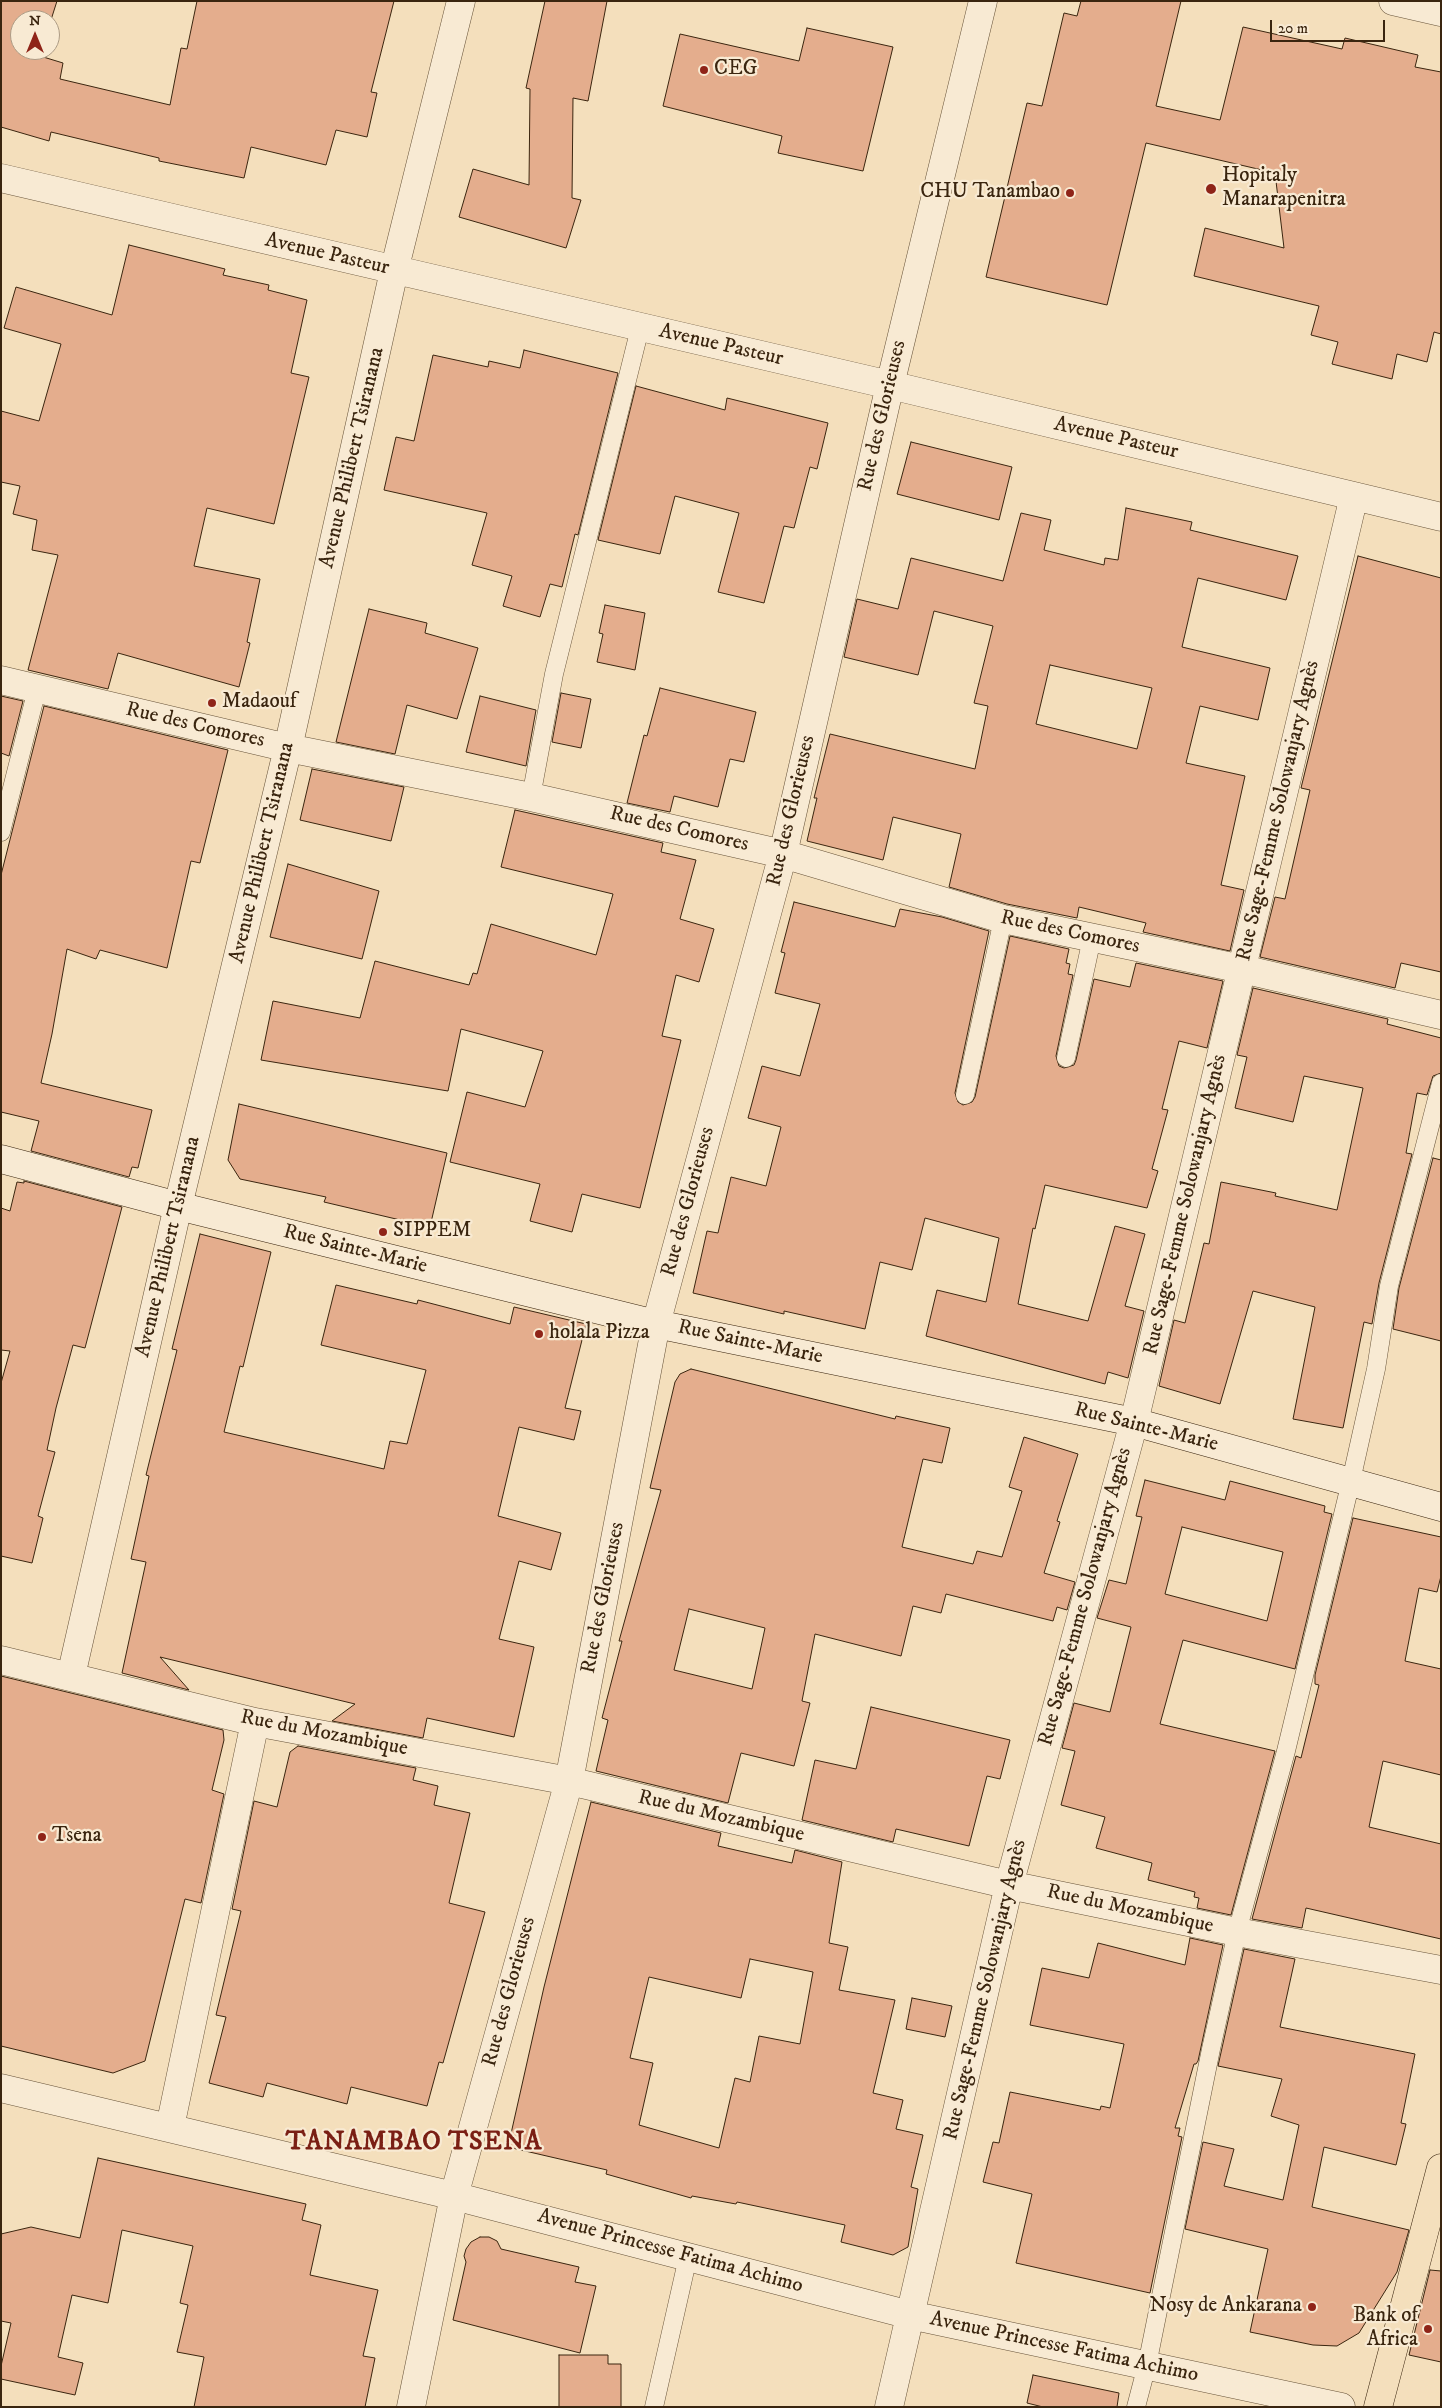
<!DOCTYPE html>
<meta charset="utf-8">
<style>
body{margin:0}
#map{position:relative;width:1442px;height:2408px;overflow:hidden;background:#f4dfbc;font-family:"IM FELL DW Pica",serif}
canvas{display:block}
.frame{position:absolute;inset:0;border:2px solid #3a250f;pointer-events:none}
.north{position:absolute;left:10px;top:10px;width:50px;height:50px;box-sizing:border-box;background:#f8ead3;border:1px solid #ac9b85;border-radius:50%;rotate:0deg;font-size:14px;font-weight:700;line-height:20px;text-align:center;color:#3a250f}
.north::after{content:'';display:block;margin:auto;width:18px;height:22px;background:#8f2418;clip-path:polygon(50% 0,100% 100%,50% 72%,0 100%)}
.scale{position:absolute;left:1270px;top:20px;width:115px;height:22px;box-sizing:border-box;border:2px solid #3a250f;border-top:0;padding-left:6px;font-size:15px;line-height:18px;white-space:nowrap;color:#3a250f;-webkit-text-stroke:4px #f8ead3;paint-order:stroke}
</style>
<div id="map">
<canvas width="1442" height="2408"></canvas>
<div class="frame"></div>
<div class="north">N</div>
<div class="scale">20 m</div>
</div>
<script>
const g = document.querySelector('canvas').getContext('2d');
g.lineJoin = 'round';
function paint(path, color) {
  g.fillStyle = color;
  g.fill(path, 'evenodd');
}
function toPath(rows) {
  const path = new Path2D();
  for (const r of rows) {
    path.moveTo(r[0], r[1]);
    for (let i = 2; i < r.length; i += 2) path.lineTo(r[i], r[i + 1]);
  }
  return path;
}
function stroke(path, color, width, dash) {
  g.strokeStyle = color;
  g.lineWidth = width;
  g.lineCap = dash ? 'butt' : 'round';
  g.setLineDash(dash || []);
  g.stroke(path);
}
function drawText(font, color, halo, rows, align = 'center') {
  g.font = font + ' "IM FELL DW Pica",serif';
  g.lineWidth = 4.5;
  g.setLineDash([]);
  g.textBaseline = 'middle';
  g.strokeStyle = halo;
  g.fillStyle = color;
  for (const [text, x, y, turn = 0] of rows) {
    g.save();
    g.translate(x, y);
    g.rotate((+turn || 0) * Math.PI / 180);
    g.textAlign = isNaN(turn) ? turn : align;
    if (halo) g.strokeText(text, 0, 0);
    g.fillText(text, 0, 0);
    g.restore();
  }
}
const building = toPath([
 [1,1,57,1,50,23,50,20,20,20,20,50,42,50,40,56,63,63,60,79,170,105,181,48,187,49,197,1,394,1,371,92,377,93,367,137,336,130,326,165,251,147,244,178,159,161,159,158,51,132,49,141,1,127,1,1],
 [545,1,607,1,588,101,573,98,572,198,581,200,566,248,459,217,473,169,529,185,530,89,526,88,545,1],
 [1081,1,1181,1,1156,106,1220,120,1243,27,1342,49,1345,38,1418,55,1415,67,1441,72,1441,334,1434,332,1427,362,1397,354,1392,379,1332,364,1338,342,1311,335,1319,306,1194,276,1205,228,1284,248,1275,173,1146,143,1107,305,986,277,1027,103,1042,106,1064,13,1077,16,1081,1],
 [807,28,893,47,863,171,778,153,782,136,663,106,680,34,799,61,807,28],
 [129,245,225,269,223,275,269,285,268,290,307,300,291,373,309,377,274,524,207,508,194,566,260,579,247,642,250,643,239,687,118,653,108,689,28,670,58,555,32,550,37,520,13,514,20,486,1,482,1,411,39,421,61,344,4,328,16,287,112,315,129,245],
 [524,350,618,373,578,535,575,534,562,587,550,584,540,617,503,606,512,576,472,565,487,513,384,490,396,437,414,441,433,355,488,367,489,361,520,368,524,350],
 [636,386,725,410,727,398,828,423,817,469,810,467,794,528,784,526,764,603,718,592,739,513,675,496,660,554,598,540,636,386],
 [911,442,1012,467,999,520,897,494,911,442],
 [1126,508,1192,522,1190,530,1298,556,1286,600,1198,578,1182,647,1270,668,1258,720,1200,706,1186,763,1245,776,1221,885,1244,890,1230,951,1143,932,1146,923,1079,907,1077,918,1007,904,949,887,961,834,893,817,883,860,807,841,817,798,814,798,830,734,975,769,988,706,974,703,993,626,934,611,918,675,844,657,857,599,898,609,911,558,1003,581,1021,513,1051,520,1044,550,1104,565,1105,558,1118,560,1126,508],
 [1050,665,1152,688,1137,749,1036,724,1050,665],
 [1358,556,1441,578,1441,972,1401,963,1395,988,1260,957,1275,897,1285,899,1310,790,1301,788,1358,556],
 [605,605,645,613,635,670,597,662,603,634,599,633,605,605],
 [369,609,427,623,425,633,478,648,457,719,407,705,395,754,336,742,369,609],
 [660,688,756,712,744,762,730,759,718,807,674,796,670,812,627,803,644,735,647,736,660,688],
 [561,693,591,699,581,748,552,742,561,693],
 [1,696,23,701,9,756,1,753,1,696],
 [480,696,536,710,526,766,466,752,480,696],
 [44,706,228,750,200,863,191,861,167,968,100,950,96,959,67,949,52,1034,41,1083,152,1110,138,1168,132,1167,129,1177,31,1151,39,1121,1,1112,1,875,44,706],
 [312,769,404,787,391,841,300,820,312,769],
 [515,810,663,843,661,852,696,860,680,919,714,929,699,982,676,975,662,1036,681,1040,640,1208,582,1194,572,1232,530,1221,540,1184,450,1162,467,1092,525,1107,543,1051,461,1029,448,1091,261,1060,273,1001,360,1018,375,961,469,985,473,973,477,974,491,924,596,955,613,894,501,867,515,810],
 [288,864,379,891,362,959,270,937,288,864],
 [794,902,895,927,900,909,942,917,989,931,955,1093,958,1102,963,1105,972,1102,975,1097,1010,936,1069,949,1066,963,1070,964,1068,974,1073,975,1056,1056,1059,1066,1064,1068,1074,1065,1076,1060,1094,979,1130,987,1136,963,1223,981,1207,1048,1179,1041,1162,1109,1168,1110,1152,1169,1158,1171,1147,1208,1045,1185,1035,1229,1033,1228,1018,1304,1088,1321,1115,1226,1145,1234,1125,1306,1144,1311,1128,1378,1108,1372,1105,1384,926,1336,937,1290,986,1302,999,1238,925,1218,912,1270,880,1262,865,1329,784,1311,784,1314,693,1293,707,1231,718,1233,731,1177,766,1186,781,1127,748,1118,762,1066,800,1076,820,1004,775,993,785,953,781,952,794,902],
 [1253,988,1388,1019,1387,1024,1441,1038,1441,1073,1433,1076,1427,1095,1417,1093,1406,1153,1412,1154,1379,1283,1372,1324,1364,1322,1343,1428,1293,1419,1315,1307,1253,1291,1220,1404,1159,1386,1174,1320,1185,1323,1204,1243,1209,1244,1221,1182,1276,1193,1275,1196,1337,1210,1363,1088,1304,1076,1293,1122,1235,1108,1247,1057,1237,1055,1253,988],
 [239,1104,447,1153,430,1227,324,1202,326,1197,240,1179,228,1160,239,1104],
 [1433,1158,1441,1160,1441,1341,1393,1329,1399,1288,1433,1158],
 [24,1181,122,1207,85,1348,73,1345,56,1408,47,1450,55,1452,38,1516,43,1518,32,1563,1,1556,1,1383,10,1351,1,1350,1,1208,10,1211,17,1182,24,1183,24,1181],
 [200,1234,271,1252,243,1367,240,1366,224,1432,384,1469,390,1441,407,1444,426,1370,321,1345,336,1285,417,1304,418,1300,510,1324,514,1307,586,1324,565,1408,581,1411,574,1440,519,1427,498,1516,561,1533,551,1570,519,1561,499,1639,534,1647,514,1737,427,1718,423,1738,332,1721,355,1704,160,1657,189,1690,122,1673,146,1562,131,1559,149,1476,146,1475,177,1350,172,1349,200,1234],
 [691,1369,895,1419,896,1416,950,1428,942,1463,923,1459,902,1547,973,1564,977,1551,1002,1557,1022,1491,1009,1487,1024,1437,1078,1454,1057,1521,1060,1522,1044,1573,1075,1582,1067,1610,1057,1607,1053,1621,946,1594,941,1613,913,1606,901,1656,815,1634,802,1701,810,1703,794,1766,741,1753,728,1803,596,1771,608,1720,602,1718,622,1641,619,1641,661,1490,650,1488,675,1382,680,1374,691,1369],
 [689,1609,765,1628,752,1689,674,1670,689,1609],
 [1145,1480,1225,1500,1230,1481,1325,1506,1324,1512,1332,1514,1295,1669,1183,1640,1160,1724,1275,1751,1231,1915,1197,1908,1199,1898,1194,1897,1195,1892,1148,1880,1152,1863,1096,1848,1105,1817,1061,1805,1075,1751,1062,1748,1074,1703,1110,1712,1131,1627,1097,1618,1109,1580,1126,1584,1142,1517,1136,1516,1145,1480],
 [1182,1527,1283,1552,1267,1621,1165,1594,1182,1527],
 [1353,1518,1441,1537,1441,1576,1437,1592,1419,1588,1405,1661,1441,1669,1441,1775,1383,1761,1369,1827,1441,1844,1441,1939,1306,1908,1302,1928,1252,1919,1296,1756,1301,1758,1319,1685,1315,1684,1315,1675,1353,1518],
 [1,1676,223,1730,224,1740,212,1790,224,1794,201,1903,185,1899,145,2061,113,2073,1,2046,1,1676],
 [871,1707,1010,1740,1000,1779,987,1776,969,1846,896,1829,893,1842,802,1820,815,1760,856,1769,871,1707],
 [298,1746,416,1768,413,1780,438,1786,434,1805,470,1813,449,1903,485,1912,443,2063,439,2062,427,2106,351,2087,347,2104,267,2083,263,2097,209,2083,226,2017,216,2015,241,1911,232,1909,254,1801,277,1807,290,1752,298,1746],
 [591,1802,721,1833,718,1846,792,1863,795,1850,842,1862,829,1943,848,1947,839,1990,895,2000,873,2093,903,2100,896,2129,923,2135,911,2187,918,2189,908,2247,893,2255,841,2242,845,2225,737,2202,736,2204,692,2196,691,2198,606,2174,607,2170,508,2147,544,1987,591,1802],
 [750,1959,813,1972,800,2044,759,2036,750,2082,735,2078,719,2148,639,2125,653,2063,630,2058,649,1977,741,1998,750,1959],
 [1190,1938,1223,1945,1198,2061,1196,2064,1194,2064,1175,2128,1180,2128,1178,2136,1182,2137,1150,2293,1016,2263,1032,2194,983,2182,993,2142,999,2143,1010,2092,1100,2110,1101,2106,1110,2108,1124,2044,1030,2025,1042,1968,1089,1978,1098,1943,1185,1965,1190,1938],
 [1244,1949,1295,1959,1280,2027,1415,2054,1401,2123,1406,2124,1396,2165,1324,2147,1312,2207,1409,2230,1397,2272,1359,2333,1337,2346,1313,2345,1250,2332,1268,2249,1185,2229,1203,2142,1234,2149,1224,2186,1283,2200,1299,2125,1271,2116,1282,2079,1218,2066,1244,1949],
 [912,1998,952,2006,945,2037,906,2029,912,1998],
 [98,2158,306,2204,302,2220,321,2225,310,2275,378,2290,363,2356,375,2358,365,2407,194,2407,204,2357,177,2352,188,2305,180,2303,193,2246,122,2230,108,2303,72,2295,58,2357,83,2363,75,2395,1,2379,1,2366,11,2323,1,2321,1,2234,31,2227,80,2238,98,2158],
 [480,2237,489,2237,497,2241,501,2249,579,2267,575,2282,596,2286,580,2353,453,2320,466,2262,464,2256,466,2249,471,2242,480,2237],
 [1430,2270,1441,2271,1441,2362,1409,2355,1430,2270],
 [559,2355,608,2355,608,2364,621,2364,621,2407,559,2407,559,2355],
 [1033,2375,1119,2393,1117,2407,1043,2407,1027,2403,1033,2375]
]);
paint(building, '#e4ad8d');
stroke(building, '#3a250f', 1);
const service = toPath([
 [531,797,554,674,640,328],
 [1,832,37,689],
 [1066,1058,1092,938],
 [965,1095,1003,919],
 [654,2407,688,2257],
 [1136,2407,1147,2365,1211,2049,1237,1932,1286,1751,1351,1481,1376,1369,1389,1286,1441,1083]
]);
const minor = toPath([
 [1393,1,1441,12],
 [1,178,890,385,1441,517],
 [1,680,288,748,531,797,783,854,1003,919,1242,969,1441,1015],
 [1,1660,255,1722,569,1781,1009,1885,1237,1932,1441,1970],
 [71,1676,178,1206,288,748,394,271,461,1],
 [1,2088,454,2196,910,2315,1341,2407],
 [170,2127,255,1722],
 [411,2407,454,2196,569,1781,656,1324,783,854,890,385,983,1],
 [889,2407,1009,1885,1134,1422,1354,496]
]);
const secondary = toPath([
 [1,1159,178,1206,656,1324,1134,1422,1441,1507]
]);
const primary = toPath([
 [1378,2407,1441,2168]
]);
stroke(service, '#68543a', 19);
stroke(minor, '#68543a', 29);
stroke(secondary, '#3a250f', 29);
stroke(primary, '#3a250f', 29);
stroke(service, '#f8ead3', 18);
stroke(minor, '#f8ead3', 28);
stroke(secondary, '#f8ead3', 28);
stroke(primary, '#f4dfbc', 28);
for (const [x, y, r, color] of [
 [704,70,5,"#8f2418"],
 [1211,189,6,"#8f2418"],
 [1070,193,5,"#8f2418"],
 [212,703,5,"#8f2418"],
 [383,1232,5,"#8f2418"],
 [539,1334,5,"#8f2418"],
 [42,1837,5,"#8f2418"],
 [1312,2307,5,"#8f2418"],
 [1428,2329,5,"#8f2418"]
]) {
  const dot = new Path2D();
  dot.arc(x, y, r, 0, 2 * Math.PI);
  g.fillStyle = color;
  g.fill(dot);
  stroke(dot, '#f8ead3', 2);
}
drawText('21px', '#3a250f', '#f8ead3', [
 ["CEG",714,70],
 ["Hopitaly",1222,177],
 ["Manarapenitra",1222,201],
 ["CHU Tanambao",1060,193,"right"],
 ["Madaouf",222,703],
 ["SIPPEM",393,1232],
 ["holala Pizza",549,1334],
 ["Tsena",52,1837],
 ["Nosy de Ankarana",1302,2307,"right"],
 ["Bank of",1418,2317,"right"],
 ["Africa",1418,2341,"right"]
], 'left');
drawText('21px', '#3a250f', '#f8ead3', [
 ["Avenue Pasteur",327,255,13],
 ["Avenue Pasteur",721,346,13],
 ["Rue des Glorieuses",883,416,-77],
 ["Avenue Pasteur",1116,439,13],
 ["Avenue Philibert Tsiranana",353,458,-77],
 ["Rue des Comores",195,726,13],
 ["Rue des Glorieuses",792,811,-77],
 ["Rue Sage-Femme Solowanjary Agnès",1279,811,-77],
 ["Rue des Comores",679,830,13],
 ["Avenue Philibert Tsiranana",263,853,-77],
 ["Rue des Comores",1070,933,12],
 ["Rue des Glorieuses",689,1202,-75],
 ["Rue Sage-Femme Solowanjary Agnès",1186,1205,-77],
 ["Avenue Philibert Tsiranana",169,1247,-77],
 ["Rue Sainte-Marie",355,1250,14],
 ["Rue Sainte-Marie",750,1343,12],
 ["Rue Sainte-Marie",1146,1428,14],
 ["Rue Sage-Femme Solowanjary Agnès",1086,1597,-75],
 ["Rue des Glorieuses",604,1598,-79],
 ["Rue du Mozambique",324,1734,11],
 ["Rue du Mozambique",721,1817,13],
 ["Rue du Mozambique",1130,1910,12],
 ["Rue Sage-Femme Solowanjary Agnès",986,1990,-77],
 ["Rue des Glorieuses",510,1992,-75],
 ["Avenue Princesse Fatima Achimo",670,2252,15],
 ["Avenue Princesse Fatima Achimo",1064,2348,12]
]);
g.letterSpacing = '1px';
drawText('bold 26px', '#7a1f14', '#f8ead3', [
 ["TANAMBAO TSENA",414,2144]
]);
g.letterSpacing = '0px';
</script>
